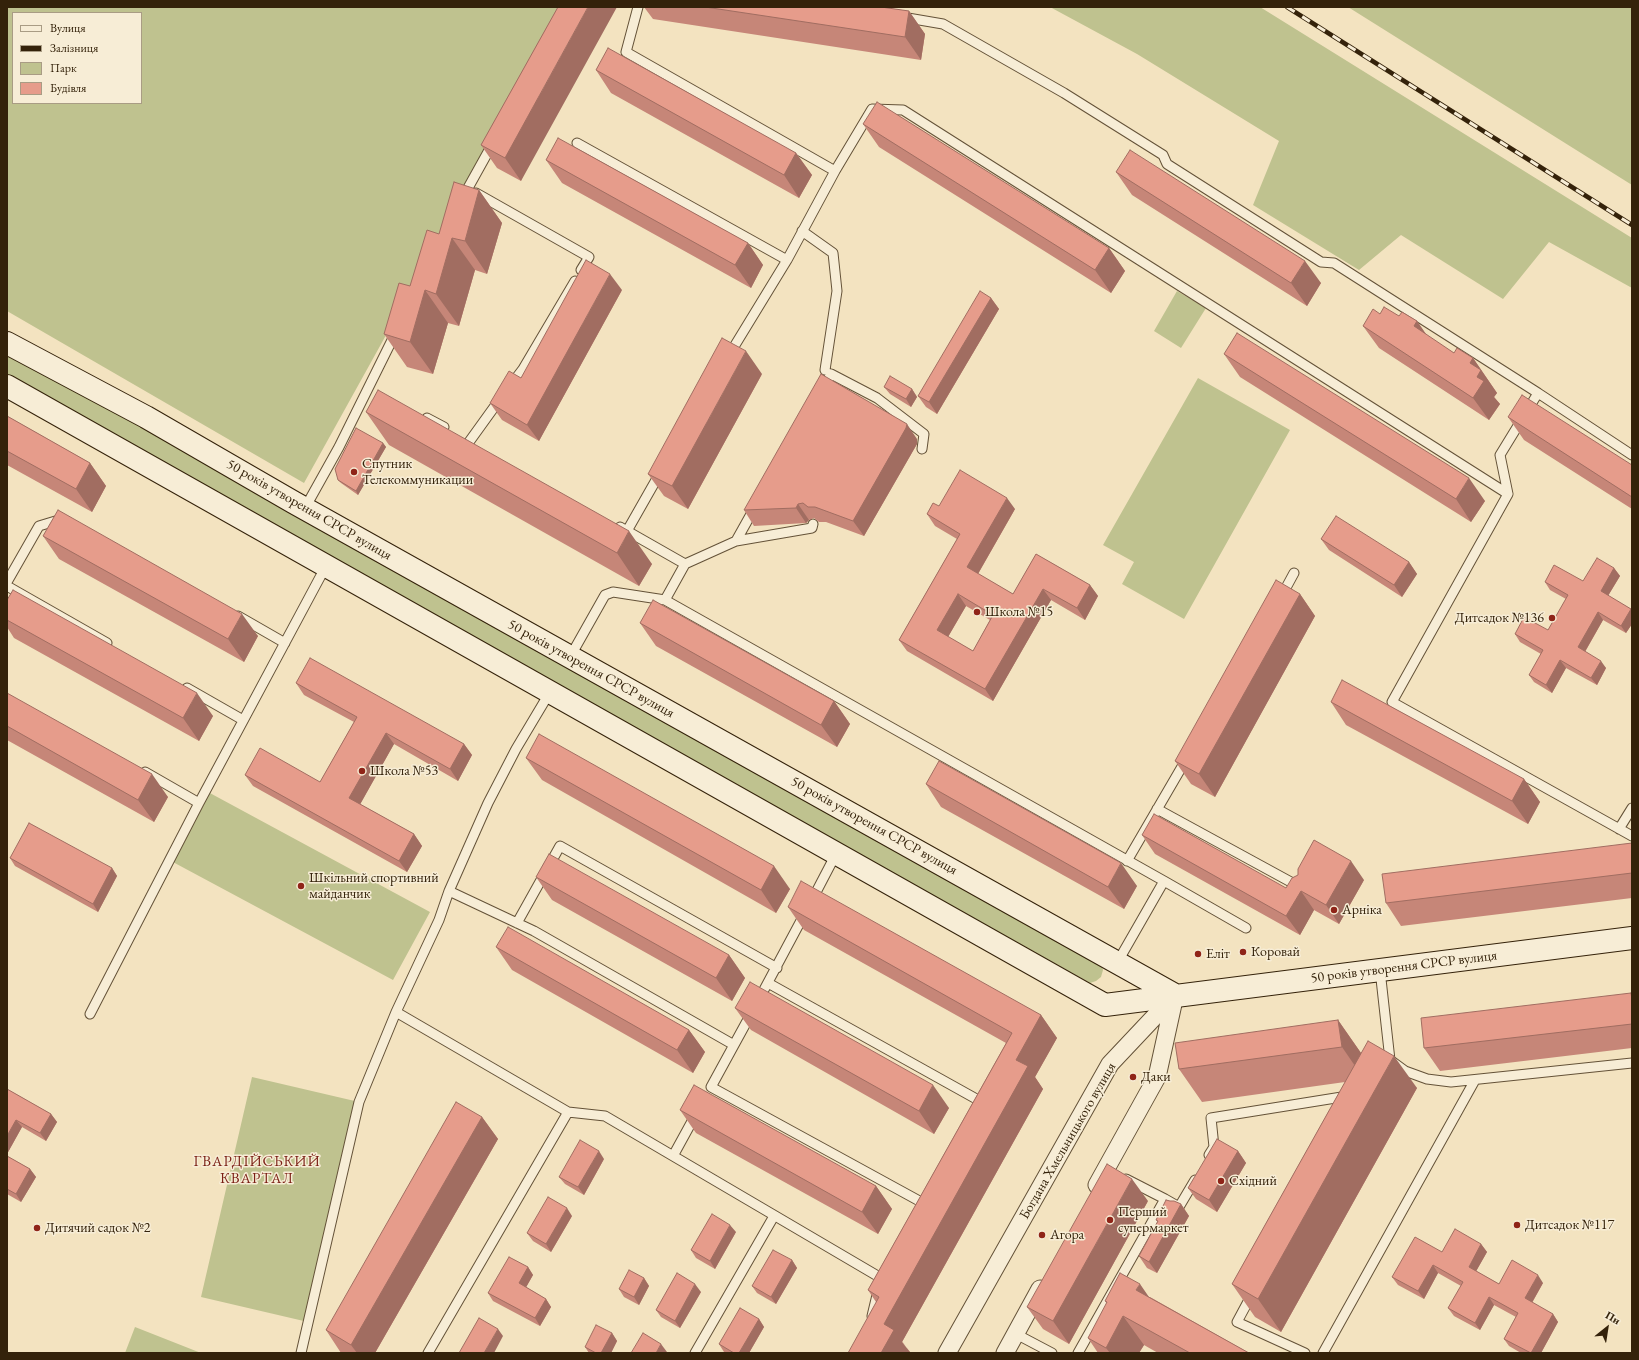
<!DOCTYPE html>
<meta charset="utf-8">
<style>
body{margin:0}
#map{position:relative;width:1639px;height:1360px;overflow:hidden;background:#f3e3c0;font-family:"EB Garamond",serif}
canvas{display:block}
.frame{position:absolute;inset:0;border:8px solid #34220a;pointer-events:none}
.legend{position:absolute;left:12px;top:12px;width:130px;height:92px;box-sizing:border-box;background:#f7edd6;border:1px solid #a99c84;margin:0;padding:5px 7px;list-style:none;font-size:12px;color:#34220a}
.legend li{display:flex;align-items:center;gap:8px;height:20px}
.legend b{width:20px;border:1px solid #a99c84}
.north{position:absolute;left:1587px;top:1308px;width:40px;height:40px;-webkit-text-stroke:3px #f7edd6;paint-order:stroke;rotate:30deg;font-size:11px;font-weight:700;line-height:16px;text-align:center;color:#34220a}
.north::after{content:'';display:block;margin:auto;width:14px;height:18px;background:#34220a;clip-path:polygon(50% 0,100% 100%,50% 72%,0 100%)}
</style>
<div id="map">
<canvas width="1639" height="1360"></canvas>
<div class="frame"></div>
<ul class="legend">
<li><b style="height:5px;background:#f7edd6"></b>Вулиця</li>
<li><b style="height:5px;background:#34220a"></b>Залізниця</li>
<li><b style="height:11px;background:#bfc28f"></b>Парк</li>
<li><b style="height:11px;background:#e69c8b"></b>Будівля</li>
</ul>
<div class="north">Пн</div>
</div>
<script>
const g = document.querySelector('canvas').getContext('2d');
g.lineJoin = 'round';
function paint(path, color) {
  g.fillStyle = color;
  g.fill(path, 'evenodd');
}
function toPath(rows) {
  const path = new Path2D();
  for (const r of rows) {
    path.moveTo(r[0], r[1]);
    for (let i = 2; i < r.length; i += 2) path.lineTo(r[i], r[i + 1]);
  }
  return path;
}
function stroke(path, color, width, dash) {
  g.strokeStyle = color;
  g.lineWidth = width;
  g.lineCap = dash ? 'butt' : 'round';
  g.setLineDash(dash || []);
  g.stroke(path);
}
function drawText(font, color, halo, rows, align = 'center') {
  g.font = font + ' "EB Garamond",serif';
  g.lineWidth = 3;
  g.setLineDash([]);
  g.textBaseline = 'middle';
  g.strokeStyle = halo;
  g.fillStyle = color;
  for (const [text, x, y, turn = 0] of rows) {
    g.save();
    g.translate(x, y);
    g.rotate((+turn || 0) * Math.PI / 180);
    g.textAlign = isNaN(turn) ? turn : align;
    if (halo) g.strokeText(text, 0, 0);
    g.fillText(text, 0, 0);
    g.restore();
  }
}
paint(toPath([
 [7,7,568,7,304,483,7,311],
 [13,13,141,13,141,103,13,103],
 [1050,7,1260,7,1632,238,1632,288,1549,242,1503,299,1401,235,1359,270,1253,205,1279,141,1137,54],
 [1348,7,1632,7,1632,185],
 [1177,291,1206,308,1181,348,1154,331],
 [7,352,1101,963,1103,970,1101,977,1096,981,1090,983,7,377],
 [1198,378,1290,430,1184,619,1122,584,1134,562,1103,545],
 [208,792,430,912,393,980,171,861],
 [252,1077,359,1102,308,1322,201,1297],
 [135,1327,201,1353,125,1353]
]), '#bfc28f');
const service = toPath([
 [902,17,943,24,1064,93,1163,155,1167,164,1321,262,1334,263,1538,393,1500,455,1508,494],
 [577,143,787,260,835,171,626,52,638,7],
 [835,171,872,109,903,110,1508,494,1392,702,1632,836],
 [476,193,589,257,581,270],
 [463,197,493,143],
 [802,231,833,253,837,291,825,370],
 [729,355,787,260],
 [510,386,523,369,575,281],
 [823,388,831,374,877,398,924,434,922,449],
 [1538,393,1632,455],
 [427,418,444,427],
 [469,442,500,399],
 [305,508,339,447,396,332],
 [620,527,685,564,665,600,1164,881],
 [627,531,660,473],
 [736,541,812,528,813,524],
 [685,564,736,541,755,507],
 [7,582,39,526,62,519],
 [7,586,107,643],
 [1281,597,1294,573],
 [238,616,285,643],
 [570,657,605,595,613,592,665,600],
 [187,688,243,720],
 [550,692,516,749,488,803,449,891,439,920,396,1012,568,1112,605,1116,881,1278,872,1316],
 [145,772,199,803],
 [1157,809,1300,887],
 [1619,829,1632,808],
 [1127,861,1187,758],
 [449,891,534,931,734,1045],
 [812,900,836,854],
 [517,923,560,846,777,968],
 [1117,963,1164,881,1246,928],
 [1380,970,1390,1060,1405,1071,1427,1079,1451,1082,1632,1063],
 [768,983,980,1101],
 [758,1001,805,913],
 [752,1012,711,1087,923,1203],
 [90,1014,199,803,326,566],
 [1209,1155,1214,1147,1211,1118,1348,1096],
 [673,1156,696,1114],
 [1165,1199,1179,1207,1195,1180],
 [1252,1294,1237,1322,1305,1353],
 [1016,1334,1052,1353],
 [301,1353,359,1102,396,1012],
 [428,1353,568,1112],
 [695,1353,774,1216],
 [1078,1353,1165,1199,1126,1179],
 [1323,1353,1475,1080]
]);
const minor = toPath([
 [1097,1185,1157,1077,1175,995],
 [947,1353,1110,1064,1175,995],
 [1005,1353,1040,1289]
]);
const secondary = toPath([
 [7,343,146,417,293,502,1175,995],
 [7,386,1105,1005,1632,938]
]);
stroke(service, '#645238', 11);
stroke(minor, '#645238', 19);
stroke(secondary, '#34220a', 24);
stroke(service, '#f7edd6', 9);
stroke(minor, '#f7edd6', 17);
stroke(secondary, '#f7edd6', 22);
const rail = toPath([
 [1287,7,1632,225]
]);
stroke(rail, '#34220a', 4.5);
stroke(rail, '#f7edd6', 3, [9]);
paint(toPath([
 [558,7,521,181,497,168,481,145],
 [644,7,881,7,909,11,925,34,921,60,653,19],
 [596,70,796,153,812,175,799,198,611,93],
 [863,124,1109,248,1125,271,1111,293,879,147],
 [546,160,748,243,763,265,751,288,562,183],
 [1116,172,1321,283,1307,306,1132,195],
 [479,190,502,223,487,274,475,270,459,326,448,323,433,374,407,367,384,334,439,234],
 [622,290,539,441,502,420,490,403,521,378],
 [991,298,999,309,937,414,926,407,918,396],
 [1380,314,1399,316,1417,321,1426,335,1454,353,1473,358,1497,393,1494,397,1500,404,1489,420,1379,348,1363,326],
 [1224,354,1485,501,1471,522,1240,377],
 [762,374,688,509,664,496,648,474],
 [884,387,912,389,917,397,911,407,890,394],
 [366,412,652,564,639,586,389,445],
 [7,416,90,463,106,486,92,512,7,465],
 [1508,417,1632,465,1632,509,1524,440],
 [917,439,917,444,864,536,826,522,819,522,814,518,809,520,806,523,754,526,744,510],
 [383,443,386,447,358,495,341,483,338,480],
 [939,506,1015,509,978,574,1013,594,1036,554,1090,585,1098,596,1085,620,1051,600,993,701,907,651,899,640,957,539,935,526,927,514],
 [966,606,990,620,973,651,948,637],
 [43,536,258,636,244,662,59,559],
 [1321,539,1409,562,1417,574,1402,597,1329,550],
 [1614,568,1620,576,1608,596,1631,609,1632,610,1632,624,1626,633,1603,620,1585,652,1606,668,1597,685,1566,668,1552,693,1534,682,1529,675,1541,654,1520,642,1515,634,1548,630,1566,599,1550,590,1545,582,1583,581],
 [1300,594,1315,616,1215,797,1191,784,1175,761],
 [7,600,213,716,199,741,14,638,7,627],
 [640,623,834,701,850,724,837,747,656,646],
 [296,683,464,744,472,755,458,781,394,744,360,804,414,834,422,846,407,872,253,786,245,775,320,782,354,722,304,695],
 [7,693,168,797,154,822,7,740],
 [1331,702,1524,779,1540,802,1528,824,1346,725],
 [526,758,790,889,776,913,542,780],
 [926,784,1137,886,1124,909,941,807],
 [1142,835,1286,888,1364,880,1339,924,1314,910,1300,935,1155,854],
 [1632,843,1632,898,1401,926,1386,903],
 [10,858,112,868,117,876,98,912,15,866],
 [536,877,729,955,745,978,732,1001,552,900],
 [788,907,1041,1015,1057,1038,1035,1077,1043,1089,902,1342,910,1352,910,1353,868,1290,1006,1043,804,930],
 [496,947,689,1030,705,1052,693,1073,512,970],
 [1632,994,1632,1048,1440,1071,1424,1048],
 [735,1008,949,1108,934,1134,751,1030],
 [1338,1020,1361,1053,1361,1054,1417,1088,1281,1332,1255,1317,1232,1284,1345,1082,1202,1102,1179,1069],
 [7,1089,51,1114,57,1122,46,1141,22,1127,7,1154],
 [680,1110,876,1186,892,1209,878,1234,696,1133],
 [482,1117,498,1139,375,1353,341,1353,326,1330],
 [1238,1151,1246,1163,1217,1212,1196,1199,1188,1188],
 [7,1156,30,1169,36,1177,21,1202,7,1194],
 [604,1159,584,1195,565,1184,559,1177],
 [1148,1201,1069,1344,1043,1329,1027,1307],
 [1170,1201,1181,1204,1189,1216,1157,1273,1147,1268,1139,1256,1158,1222,1156,1220],
 [572,1216,551,1252,533,1241,527,1233],
 [736,1232,715,1269,696,1258,691,1250],
 [1481,1244,1487,1252,1476,1271,1499,1284,1543,1283,1532,1303,1553,1314,1558,1322,1541,1353,1521,1353,1509,1346,1504,1339,1516,1317,1494,1305,1480,1330,1454,1316,1448,1308,1461,1286,1438,1273,1424,1299,1398,1285,1392,1277,1442,1252],
 [792,1260,797,1268,776,1304,757,1293,752,1286],
 [528,1267,533,1275,526,1287,546,1299,551,1307,540,1326,493,1301,488,1293],
 [644,1278,649,1286,639,1305,624,1297,619,1289],
 [701,1292,680,1328,661,1317,656,1310],
 [1150,1297,1249,1353,1158,1353,1144,1345,1139,1353,1098,1353,1088,1338,1107,1304,1105,1301],
 [759,1319,764,1327,749,1353,726,1353,724,1352,719,1344],
 [612,1333,617,1341,611,1353,589,1353,585,1347]
]), '#c68678');
paint(toPath([
 [588,7,617,7,521,181,505,158],
 [909,11,925,34,921,60,905,37],
 [796,153,812,175,799,198,784,175],
 [479,190,502,223,487,274,465,241],
 [452,238,475,270,459,326,436,294],
 [748,243,763,265,751,288,735,265],
 [1109,248,1125,271,1111,293,1095,270],
 [1305,261,1321,283,1307,306,1291,283],
 [610,274,622,290,539,441,527,425],
 [425,290,448,323,433,374,410,342],
 [991,298,999,309,937,414,929,402],
 [1417,321,1433,344,1414,326],
 [746,351,762,374,688,509,672,486],
 [1473,358,1497,393,1494,397,1500,404,1489,420,1473,398,1477,377,1470,363],
 [912,389,917,397,911,407,906,399],
 [907,424,917,439,917,444,864,536,853,521],
 [383,443,386,447,358,495,356,491],
 [90,463,106,486,92,512,76,489],
 [1469,478,1485,501,1471,522,1456,499],
 [1007,498,1015,509,975,579,967,567],
 [798,504,809,520,806,523,796,508],
 [629,531,652,564,639,586,617,553],
 [1409,562,1417,574,1402,597,1394,585],
 [1614,568,1620,576,1606,599,1601,591],
 [1090,585,1098,596,1085,620,1077,608],
 [1043,589,1051,600,993,701,985,689],
 [958,594,966,606,945,642,937,630],
 [1300,594,1315,616,1215,797,1199,774],
 [1631,609,1632,610,1632,624,1626,633,1621,626],
 [1598,612,1603,620,1583,655,1578,647],
 [242,614,258,636,244,662,228,639],
 [1560,660,1566,668,1552,693,1546,685],
 [1601,661,1606,668,1597,685,1591,678],
 [197,693,213,716,199,741,183,718],
 [834,701,850,724,837,747,821,725],
 [386,733,394,744,357,810,349,798],
 [464,744,472,755,458,781,450,769],
 [152,774,168,797,154,822,138,800],
 [1524,779,1540,802,1528,824,1512,801],
 [414,834,422,846,407,872,399,861],
 [1351,861,1364,880,1339,924,1326,905],
 [1121,863,1137,886,1124,909,1108,887],
 [774,866,790,889,776,913,761,890],
 [112,868,117,876,98,912,93,904],
 [1301,891,1314,910,1300,935,1286,916],
 [729,955,745,978,732,1001,716,978],
 [1041,1015,1057,1038,1035,1077,1043,1089,902,1342,910,1352,910,1353,881,1353,884,1324,1016,1060],
 [1338,1020,1361,1053,1364,1079,1342,1047],
 [689,1030,705,1052,693,1073,677,1050],
 [1394,1056,1417,1088,1281,1332,1258,1299],
 [933,1085,949,1108,934,1134,919,1111],
 [51,1114,57,1122,46,1141,40,1133],
 [482,1117,498,1139,375,1353,357,1353,351,1345],
 [16,1120,22,1127,7,1154,7,1136],
 [599,1151,604,1159,584,1195,578,1187],
 [1238,1151,1246,1163,1217,1212,1209,1200],
 [30,1169,36,1177,21,1202,16,1194],
 [1132,1179,1148,1201,1069,1344,1053,1321],
 [876,1186,892,1209,878,1234,862,1212],
 [1181,1204,1189,1216,1157,1273,1149,1262],
 [567,1208,572,1216,551,1252,546,1244],
 [730,1225,736,1232,715,1269,710,1261],
 [1481,1244,1487,1252,1474,1275,1469,1267],
 [792,1260,797,1268,776,1304,771,1297],
 [1433,1265,1438,1273,1424,1299,1418,1291],
 [528,1267,533,1275,524,1291,519,1283],
 [1538,1275,1543,1283,1530,1306,1525,1298],
 [644,1278,649,1286,639,1305,634,1297],
 [695,1284,701,1292,680,1328,675,1321],
 [1140,1284,1160,1313,1136,1290],
 [1489,1297,1494,1305,1480,1330,1475,1323],
 [546,1299,551,1307,540,1326,535,1318],
 [1553,1314,1558,1322,1541,1353,1531,1353],
 [1123,1316,1144,1345,1139,1353,1110,1353,1106,1348],
 [759,1319,764,1327,749,1353,739,1353],
 [498,1329,503,1336,494,1353,484,1353],
 [612,1333,617,1341,611,1353,601,1353],
 [661,1344,667,1352,666,1353,656,1353]
]), '#a16d61');
const building = toPath([
 [558,7,588,7,505,158,481,145,558,7],
 [705,7,881,7,909,11,905,37,705,7],
 [608,48,796,153,784,175,596,70,608,48],
 [877,102,1109,248,1095,270,863,124,877,102],
 [558,138,748,243,735,265,546,160,558,138],
 [1130,150,1305,261,1291,283,1116,172,1130,150],
 [454,182,479,190,465,241,452,238,436,294,425,290,410,342,384,334,399,283,410,286,427,230,439,234,454,182],
 [586,260,610,274,527,425,490,403,509,371,521,378,586,260],
 [980,291,991,298,929,402,918,396,980,291],
 [1384,307,1399,316,1402,312,1417,321,1414,326,1454,353,1457,348,1473,358,1470,363,1481,370,1477,377,1484,381,1473,398,1363,326,1373,309,1380,314,1384,307],
 [1237,333,1469,478,1456,499,1224,354,1237,333],
 [722,338,746,351,672,486,648,474,722,338],
 [821,374,907,424,906,428,853,521,815,507,808,507,803,503,798,504,796,508,744,510,821,374],
 [890,376,912,389,906,399,884,387,890,376],
 [378,390,629,531,617,553,366,412,378,390],
 [1522,395,1632,465,1632,497,1508,417,1522,395],
 [7,416,90,463,76,489,7,451,7,416],
 [356,428,383,443,356,491,338,480,335,469,356,428],
 [960,470,1007,498,967,567,1013,594,1036,554,1090,585,1077,608,1043,589,985,689,899,640,960,534,927,514,933,503,939,506,960,470],
 [958,594,993,615,973,651,937,630,958,594],
 [58,510,242,614,228,639,43,536,58,510],
 [1336,516,1409,562,1394,585,1321,539,1336,516],
 [1597,558,1614,568,1601,591,1631,609,1621,626,1598,612,1578,647,1601,661,1591,678,1560,660,1546,685,1529,675,1543,650,1515,634,1524,617,1548,630,1568,595,1545,582,1554,565,1583,581,1597,558],
 [1276,580,1300,594,1199,774,1175,761,1276,580],
 [13,590,197,693,183,718,7,620,7,600,13,590],
 [653,600,834,701,821,725,640,623,653,600],
 [310,658,464,744,450,769,386,733,349,798,414,834,399,861,245,775,260,748,320,782,357,717,296,683,310,658],
 [1342,680,1524,779,1512,801,1331,702,1342,680],
 [7,693,152,774,138,800,7,726,7,693],
 [539,734,774,866,761,890,526,758,539,734],
 [939,761,1121,863,1108,887,926,784,939,761],
 [1154,814,1286,888,1292,878,1298,875,1298,869,1314,840,1351,861,1326,905,1301,891,1286,916,1142,835,1154,814],
 [29,823,112,868,93,904,10,858,29,823],
 [1632,843,1632,873,1386,903,1382,874,1632,843],
 [549,854,729,955,716,978,536,877,549,854],
 [801,881,1041,1015,1016,1060,1028,1066,884,1324,894,1330,881,1353,848,1353,879,1297,868,1290,1012,1033,788,907,801,881],
 [508,927,689,1030,677,1050,496,947,508,927],
 [750,982,933,1085,919,1111,735,1008,750,982],
 [1631,993,1632,999,1632,1024,1424,1048,1421,1018,1631,993],
 [1338,1020,1342,1047,1179,1069,1175,1043,1338,1020],
 [1368,1041,1394,1056,1258,1299,1232,1284,1368,1041],
 [694,1085,876,1186,862,1212,680,1110,694,1085],
 [7,1089,51,1114,40,1133,16,1120,7,1136,7,1089],
 [456,1102,482,1117,351,1345,326,1330,456,1102],
 [1217,1139,1238,1151,1209,1200,1188,1188,1217,1139],
 [580,1140,599,1151,578,1187,559,1177,580,1140],
 [7,1156,30,1169,16,1194,7,1189,7,1156],
 [1107,1164,1132,1179,1053,1321,1027,1307,1107,1164],
 [548,1197,567,1208,546,1244,527,1233,548,1197],
 [1166,1200,1170,1201,1174,1201,1181,1204,1149,1262,1139,1256,1158,1221,1156,1220,1166,1200],
 [712,1214,730,1225,710,1261,691,1250,712,1214],
 [1455,1229,1481,1244,1469,1267,1499,1284,1512,1260,1538,1275,1525,1298,1553,1314,1531,1353,1504,1339,1518,1313,1489,1297,1475,1323,1448,1308,1463,1282,1433,1265,1418,1291,1392,1277,1415,1237,1442,1252,1455,1229],
 [773,1250,792,1260,771,1297,752,1286,773,1250],
 [509,1257,528,1267,519,1283,546,1299,535,1318,488,1293,509,1257],
 [629,1270,644,1278,634,1297,619,1289,629,1270],
 [677,1273,695,1284,675,1321,656,1310,677,1273],
 [1120,1273,1140,1284,1136,1290,1249,1353,1190,1353,1123,1316,1106,1348,1088,1338,1107,1302,1105,1301,1120,1273],
 [740,1308,759,1319,739,1353,734,1353,719,1344,740,1308],
 [479,1318,498,1329,484,1353,459,1353,479,1318],
 [596,1325,612,1333,601,1353,596,1353,585,1347,596,1325],
 [643,1333,661,1344,656,1353,631,1353,643,1333]
]);
paint(building, '#e69c8b');
stroke(building, '#a16d61', 1);
for (const [x, y, r, color] of [
 [354,472,4,"#8f2418"],
 [977,612,4,"#8f2418"],
 [1552,618,4,"#8f2418"],
 [362,771,4,"#8f2418"],
 [301,886,4,"#8f2418"],
 [1334,910,4,"#8f2418"],
 [1243,952,4,"#8f2418"],
 [1198,954,4,"#8f2418"],
 [1133,1077,4,"#8f2418"],
 [1221,1181,4,"#8f2418"],
 [1110,1220,4,"#8f2418"],
 [1517,1225,4,"#8f2418"],
 [37,1228,4,"#8f2418"],
 [1042,1235,4,"#8f2418"]
]) {
  const dot = new Path2D();
  dot.arc(x, y, r, 0, 2 * Math.PI);
  g.fillStyle = color;
  g.fill(dot);
  stroke(dot, '#f7edd6', 1.5);
}
drawText('14px', '#34220a', '#f7edd6', [
 ["Спутник",362,464],
 ["Телекоммуникации",362,480],
 ["Школа №15",985,612],
 ["Дитсадок №136",1544,618,"right"],
 ["Школа №53",370,771],
 ["Шкільний спортивний",309,878],
 ["майданчик",309,894],
 ["Арніка",1342,910],
 ["Коровай",1251,952],
 ["Еліт",1206,954],
 ["Даки",1141,1077],
 ["Східний",1229,1181],
 ["Перший",1118,1212],
 ["супермаркет",1118,1228],
 ["Дитсадок №117",1525,1225],
 ["Дитячий садок №2",45,1228],
 ["Агора",1050,1235]
], 'left');
drawText('14px', '#34220a', '#f7edd6', [
 ["50 років утворення СРСР вулиця",309,510,30],
 ["50 років утворення СРСР вулиця",591,669,29],
 ["50 років утворення СРСР вулиця",874,826,29],
 ["50 років утворення СРСР вулиця",1404,967,-7],
 ["Богдана Хмельницького вулиця",1068,1141,-60]
]);
g.letterSpacing = '1px';
drawText('15px', '#7a1f14', '#f7edd6', [
 ["ГВАРДІЙСЬКИЙ",257,1162],
 ["КВАРТАЛ",257,1179]
]);
g.letterSpacing = '0px';
</script>
